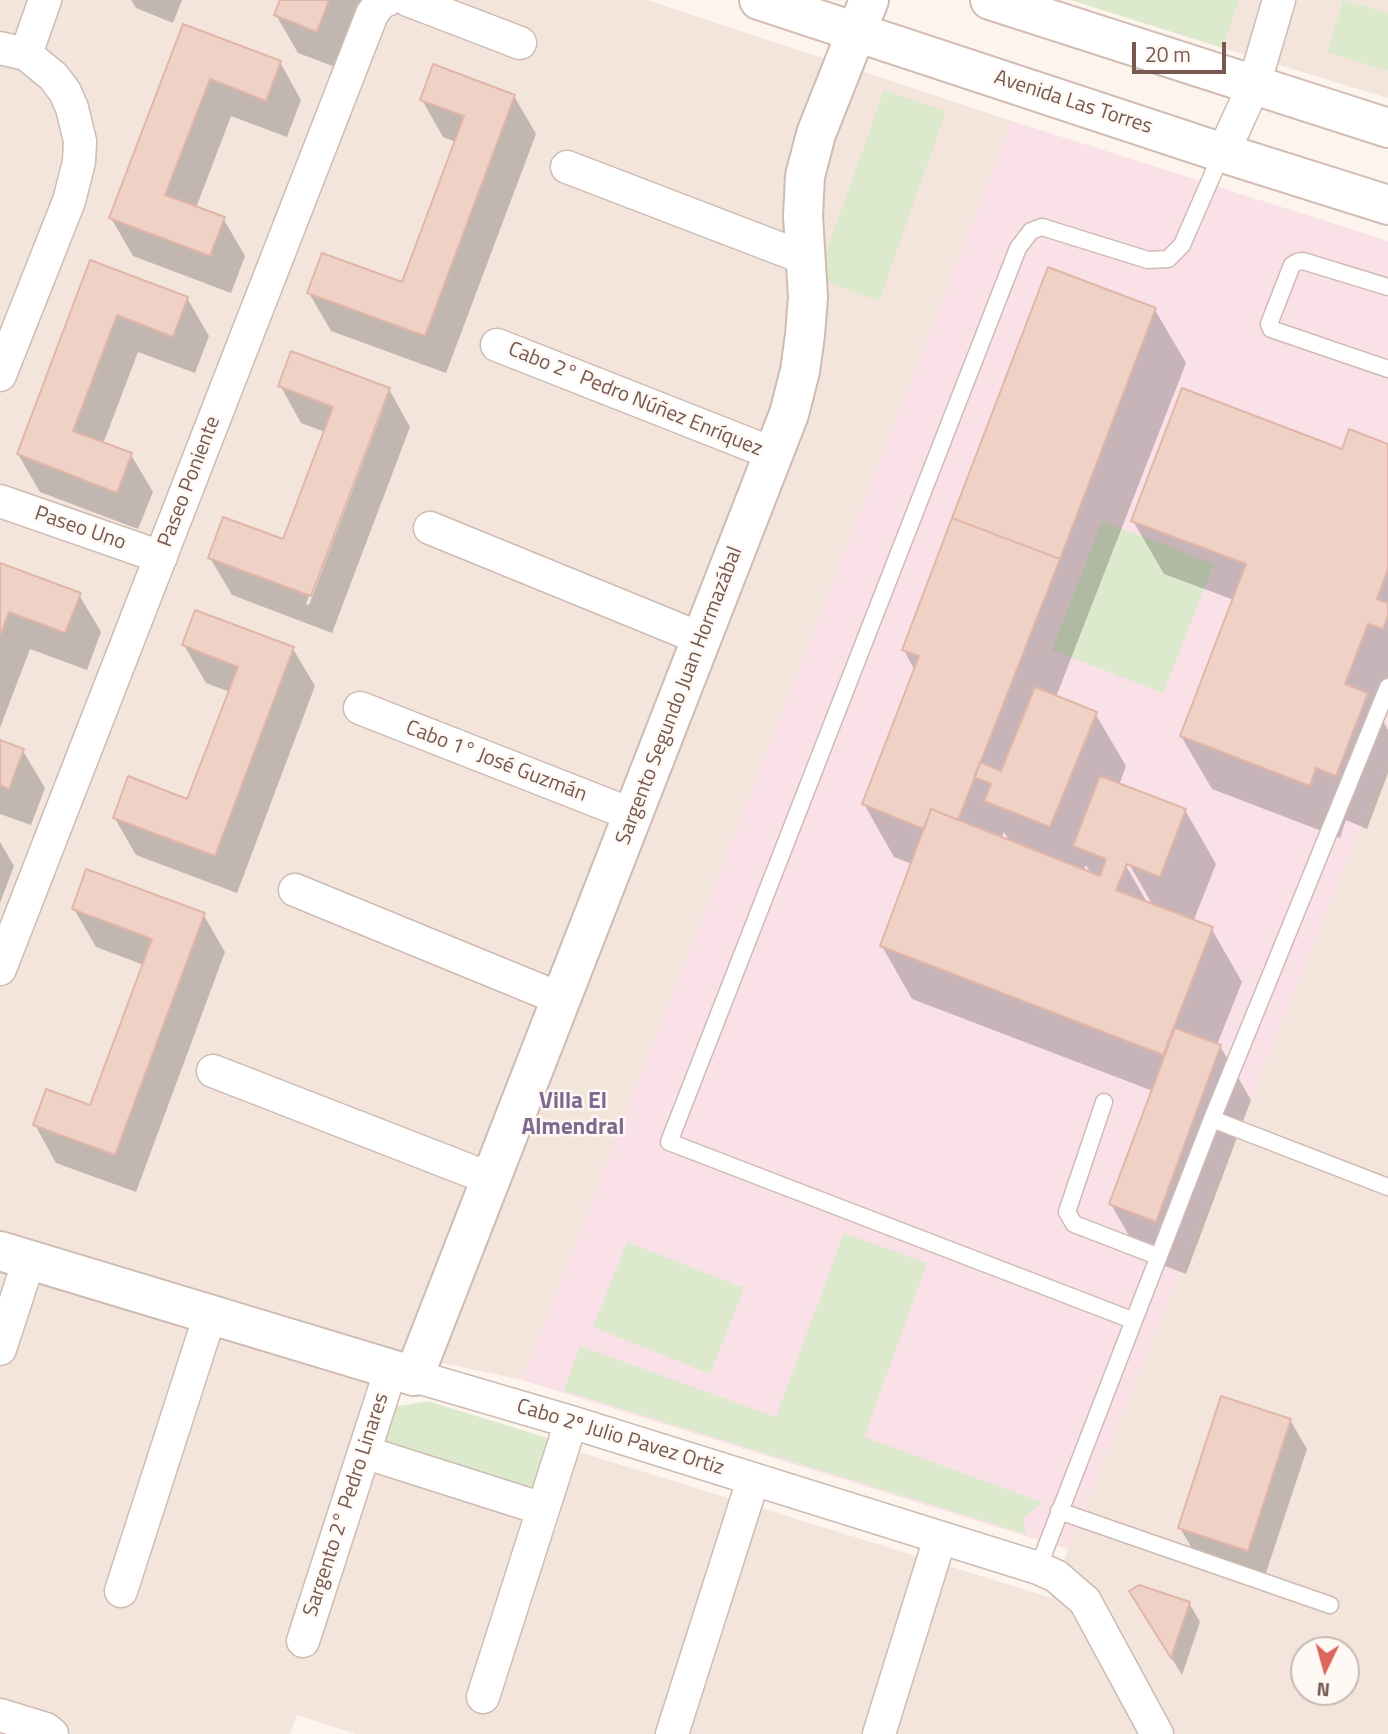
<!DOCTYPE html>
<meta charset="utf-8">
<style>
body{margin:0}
#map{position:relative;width:1388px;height:1734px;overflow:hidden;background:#fcf4ed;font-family:"Titillium Web",sans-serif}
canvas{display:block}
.north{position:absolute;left:1290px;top:1636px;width:70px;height:70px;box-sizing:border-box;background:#fef9f4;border:2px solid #c8b9b2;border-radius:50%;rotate:185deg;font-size:19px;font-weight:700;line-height:28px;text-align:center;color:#775950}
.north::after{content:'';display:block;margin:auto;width:24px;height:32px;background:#dc675c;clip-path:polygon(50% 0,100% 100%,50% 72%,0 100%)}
.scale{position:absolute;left:1132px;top:42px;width:94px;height:32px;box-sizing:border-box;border:4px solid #775950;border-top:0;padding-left:9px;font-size:21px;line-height:24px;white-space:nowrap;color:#775950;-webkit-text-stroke:5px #fef9f4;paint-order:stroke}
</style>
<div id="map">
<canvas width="1388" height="1734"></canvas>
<div class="north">N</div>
<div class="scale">20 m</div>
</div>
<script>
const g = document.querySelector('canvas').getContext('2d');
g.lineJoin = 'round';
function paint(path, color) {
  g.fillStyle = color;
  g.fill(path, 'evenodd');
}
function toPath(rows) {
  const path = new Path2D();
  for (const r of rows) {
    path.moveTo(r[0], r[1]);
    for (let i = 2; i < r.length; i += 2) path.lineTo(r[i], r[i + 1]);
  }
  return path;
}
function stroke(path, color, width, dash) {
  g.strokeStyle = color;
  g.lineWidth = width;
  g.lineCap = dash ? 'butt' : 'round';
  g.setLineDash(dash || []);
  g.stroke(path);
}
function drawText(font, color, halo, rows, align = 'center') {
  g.font = font + ' "Titillium Web",sans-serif';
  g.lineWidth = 5;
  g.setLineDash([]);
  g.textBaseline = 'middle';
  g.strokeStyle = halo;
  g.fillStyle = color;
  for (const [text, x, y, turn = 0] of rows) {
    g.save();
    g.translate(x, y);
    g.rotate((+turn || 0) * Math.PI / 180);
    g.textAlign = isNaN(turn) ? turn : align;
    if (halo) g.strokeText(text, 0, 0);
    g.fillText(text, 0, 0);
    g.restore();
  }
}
paint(toPath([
 [0,0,647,0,1012,121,522,1380,400,1354,356,1454,556,1530,576,1451,1052,1598,1068,1549,1388,760,1388,1734,356,1734,297,1715,290,1734,0,1734],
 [1304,1650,1346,1650,1346,1692,1304,1692],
 [1071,0,1388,0,1388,98,1223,48]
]), '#f3e5dc');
paint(toPath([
 [1012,121,1388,241,1388,760,1068,1549,522,1380]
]), '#f9e1e7');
paint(toPath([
 [1071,0,1239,0,1223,48],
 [1343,0,1388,13,1388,71,1327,52],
 [884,90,946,111,879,301,817,279],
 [1102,521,1214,564,1163,693,1052,650],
 [844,1233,927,1263,864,1437,1042,1502,1023,1519,1026,1534,564,1391,580,1346,776,1417],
 [627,1242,744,1288,710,1374,593,1327],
 [428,1401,554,1440,536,1501,373,1451,387,1408]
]), '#dce9cc');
paint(toPath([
 [131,0,182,0,173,23,136,8],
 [282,0,365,0,338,68,298,53,276,15],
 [184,26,280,62,301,100,287,137,231,116,196,208,223,218,245,256,231,293,133,256,111,218],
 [514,96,536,134,446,373,331,331,309,293,403,285,456,142,443,137,422,100],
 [91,262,187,298,209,336,195,373,138,352,103,444,131,455,153,492,138,529,40,492,18,454],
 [1155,310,1186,363,1056,697,1095,713,1126,766,1119,785,1185,810,1216,864,1193,922,1211,928,1242,982,1217,1045,1220,1046,1251,1100,1186,1274,1141,1257,1111,1204,1153,1091,912,999,882,946,912,864,894,857,864,804,915,671,904,650],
 [1004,832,1010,842,1001,839],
 [1124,855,1152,904,1148,904,1121,857],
 [1086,865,1091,874,1083,871],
 [280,385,389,389,410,427,332,633,232,595,210,558,284,541,325,432,301,423],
 [378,412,382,412,309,605,306,604],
 [1388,446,1388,703,1382,719,1388,730,1388,773,1367,829,1346,820,1340,838,1212,789,1181,736,1234,600,1164,574,1133,521,1343,451],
 [0,564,79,595,101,632,87,670,30,649,0,728],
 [184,645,293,649,315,686,237,893,136,855,114,817,188,801,230,692,206,683],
 [0,742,23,751,45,788,31,825,0,814],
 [0,842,14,866,0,903],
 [74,909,203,914,225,952,136,1192,56,1163,35,1125,91,1108,144,965,96,947],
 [1290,1420,1307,1449,1264,1579,1197,1557,1180,1528],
 [1189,1603,1200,1622,1182,1675,1142,1611]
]), '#0003');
const building = toPath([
 [280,0,329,0,317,32,274,15,280,0],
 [183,24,281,61,266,101,210,79,165,195,225,217,210,256,109,218,183,24],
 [433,64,515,95,425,336,307,293,322,253,402,282,464,116,420,100,433,64],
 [90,260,188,297,173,337,117,315,73,431,132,453,117,493,17,454,90,260],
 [1048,267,1156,308,1060,559,952,518,1048,267],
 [291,351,390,388,311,596,208,558,223,517,283,539,333,407,278,386,291,351],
 [1182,388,1342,449,1349,429,1388,444,1388,569,1377,599,1388,603,1388,616,1383,629,1368,624,1345,684,1368,693,1336,776,1316,768,1310,786,1180,736,1246,564,1131,521,1182,388],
 [952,518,1060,559,958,820,931,809,924,829,862,804,919,656,902,650,952,518],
 [0,563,81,593,65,633,9,612,0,635,0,563],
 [195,610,294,647,215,856,113,818,128,776,187,799,238,667,182,645,195,610],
 [1035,687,1097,712,1050,827,984,801,991,784,974,777,980,762,1001,771,1035,687],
 [0,740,24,749,9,789,0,785,0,740],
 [1100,776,1186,809,1160,877,1127,864,1116,890,1213,927,1163,1055,880,946,931,809,1100,876,1106,859,1073,846,1100,776],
 [86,869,205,913,115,1155,33,1125,46,1089,90,1105,152,939,72,909,86,869],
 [1175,1028,1221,1045,1156,1222,1109,1204,1175,1028],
 [1221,1396,1291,1419,1248,1551,1178,1528,1221,1396],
 [1139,1585,1190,1602,1171,1658,1129,1591,1139,1585]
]);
paint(building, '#efd1c6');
stroke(building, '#e1b6a8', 2);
const service = toPath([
 [1388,287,1303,261,1297,262,1292,265,1269,324,1271,329,1388,369],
 [1104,1102,1067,1212,1074,1224,1157,1256],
 [1212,1119,1388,1187],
 [1132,1320,669,1142,1018,248,1031,231,1042,227,1148,260,1168,259,1182,245,1222,153],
 [1059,1511,1330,1605],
 [1038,1568,1212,1119,1388,687]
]);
const minor = toPath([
 [408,0,520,43],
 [0,48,26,54,54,77,65,92,72,108,80,141,79,162,69,201,0,375],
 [26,54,45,0],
 [1223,153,1254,85,1279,0],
 [567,167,807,259],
 [497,345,774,454],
 [0,501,161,557],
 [430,528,702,639],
 [360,708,633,815],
 [295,890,561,999],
 [0,969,372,14,381,2,387,0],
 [213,1071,491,1179],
 [0,1349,29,1260],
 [414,1376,571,1422,1038,1568,1056,1576,1085,1601,1157,1734],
 [364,1452,543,1509],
 [121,1591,210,1315],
 [303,1641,391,1369],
 [483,1697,571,1422],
 [0,1715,46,1729,52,1734],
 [672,1734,753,1480],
 [879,1734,940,1538]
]);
const tertiary = toPath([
 [0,1251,414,1376,789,414,800,371,805,335,808,297,803,216,805,176,816,134,869,0]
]);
const secondary = toPath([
 [759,0,1223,153,1388,205],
 [990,0,1388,128]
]);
stroke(service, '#cebbb2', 19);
stroke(minor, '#cebbb2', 35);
stroke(tertiary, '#cebbb2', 42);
stroke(secondary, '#d3bdb3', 42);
stroke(service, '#fff', 16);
stroke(minor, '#fff', 32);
stroke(tertiary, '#fff', 38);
stroke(secondary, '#fff', 38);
drawText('21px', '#775950', '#fef9f4', [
 ["Avenida Las Torres",1073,103,18],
 ["Cabo 2° Pedro Núñez Enríquez",635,400,22],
 ["Paseo Poniente",190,482,-69],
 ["Paseo Uno",80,529,19],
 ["Sargento Segundo Juan Hormazábal",680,696,-69],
 ["Cabo 1° José Guzmán",496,762,21],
 ["Cabo 2º Julio Pavez Ortiz",620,1438,17],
 ["Sargento 2° Pedro Linares",347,1505,-72]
]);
drawText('bold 23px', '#7e6991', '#fef9f4', [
 ["Villa El",573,1102],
 ["Almendral",573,1128]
]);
</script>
